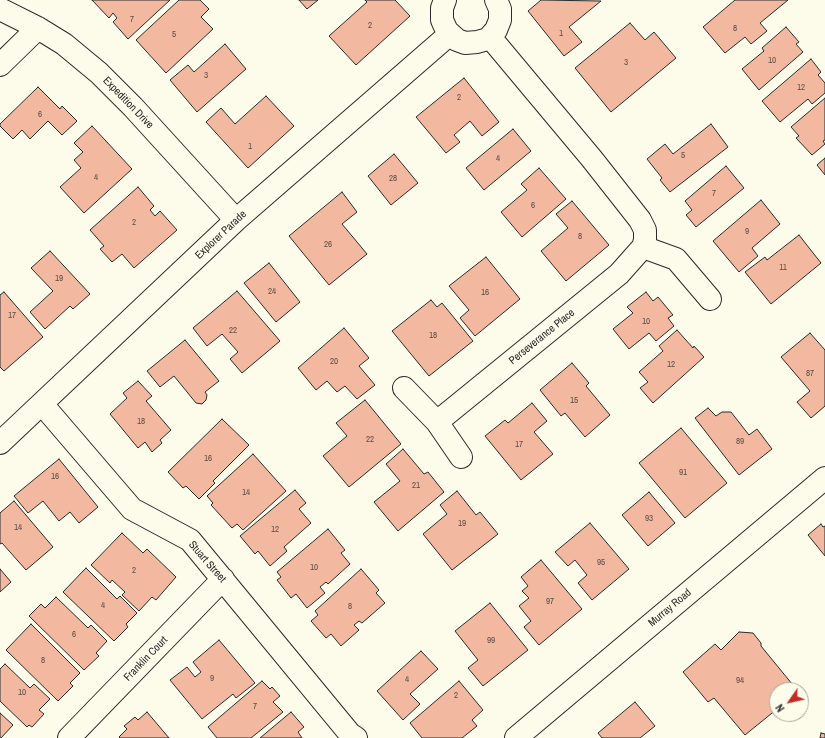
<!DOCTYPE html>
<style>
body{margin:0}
#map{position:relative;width:825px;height:738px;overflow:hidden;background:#fdfbea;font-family:"Archivo Narrow",sans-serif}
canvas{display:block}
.north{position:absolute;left:769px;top:682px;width:40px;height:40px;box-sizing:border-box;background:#fdfbea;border:1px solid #a9a89e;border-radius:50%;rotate:236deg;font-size:11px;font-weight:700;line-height:16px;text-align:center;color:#2b2b2b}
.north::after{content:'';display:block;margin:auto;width:14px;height:18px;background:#c62828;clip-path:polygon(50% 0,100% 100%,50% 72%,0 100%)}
</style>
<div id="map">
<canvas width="825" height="738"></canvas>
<div class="north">N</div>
</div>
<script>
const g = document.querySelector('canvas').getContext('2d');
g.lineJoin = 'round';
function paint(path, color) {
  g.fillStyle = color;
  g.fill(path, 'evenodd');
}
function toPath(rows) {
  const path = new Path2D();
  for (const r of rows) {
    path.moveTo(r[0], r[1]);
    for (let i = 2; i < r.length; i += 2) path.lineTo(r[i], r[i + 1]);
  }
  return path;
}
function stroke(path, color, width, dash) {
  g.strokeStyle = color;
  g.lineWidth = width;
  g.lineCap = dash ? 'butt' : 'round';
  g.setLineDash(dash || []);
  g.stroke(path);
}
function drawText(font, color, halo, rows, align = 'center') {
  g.font = font + ' "Archivo Narrow",sans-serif';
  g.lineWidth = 3;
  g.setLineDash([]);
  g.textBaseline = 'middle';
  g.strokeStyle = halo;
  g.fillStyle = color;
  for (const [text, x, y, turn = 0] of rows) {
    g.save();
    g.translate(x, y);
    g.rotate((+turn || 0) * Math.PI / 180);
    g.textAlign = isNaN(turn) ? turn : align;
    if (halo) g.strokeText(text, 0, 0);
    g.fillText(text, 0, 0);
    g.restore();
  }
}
const building = toPath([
 [92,0,170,0,128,39,113,22,117,18,113,13,109,18,92,0],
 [179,0,200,0,209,9,201,17,213,29,166,73,136,40,179,0],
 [299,0,318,0,307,9,299,0],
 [365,0,395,0,410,16,356,65,329,36,367,2,365,0],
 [541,0,601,1,569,27,582,42,564,56,528,11,541,0],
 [735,0,788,0,760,23,767,31,751,44,745,37,725,53,703,27,735,0],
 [630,23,645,40,654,32,676,58,611,112,575,68,630,23],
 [786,27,799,42,796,44,803,52,759,90,742,69,764,51,762,48,786,27],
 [225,44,246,69,197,112,170,80,188,65,194,72,225,44],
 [811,59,821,72,818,75,825,83,825,93,812,104,808,99,780,122,762,101,811,59],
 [464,78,499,122,482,136,470,121,454,135,460,142,446,153,416,117,464,78],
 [38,87,60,109,62,106,77,121,62,135,48,121,30,139,22,130,13,139,0,126,0,124,38,87],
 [266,96,294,126,248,168,206,122,221,108,235,124,266,96],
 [825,98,825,140,823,141,825,144,812,155,796,138,799,136,791,127,825,98],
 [711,124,728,147,670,192,660,180,662,178,647,159,665,144,673,154,711,124],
 [92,126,132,169,84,213,60,187,81,168,74,160,83,152,74,143,92,126],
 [513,129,531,151,484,190,466,168,513,129],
 [394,154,418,183,391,205,368,176,394,154],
 [825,158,825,175,817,165,825,158],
 [726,166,744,188,696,227,686,215,692,210,685,201,726,166],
 [539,168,566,199,522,237,501,212,527,190,521,184,539,168],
 [138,187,154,206,150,210,155,216,160,211,177,230,134,268,122,254,112,262,100,249,104,246,90,230,138,187],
 [342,192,357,212,342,224,367,254,329,285,289,236,342,192],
 [761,200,780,224,752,248,758,256,739,272,713,241,761,200],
 [572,201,609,245,566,281,541,251,568,228,556,214,572,201],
 [799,235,821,263,771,304,745,272,765,257,767,260,799,235],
 [50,251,90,294,73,309,70,306,45,329,30,312,53,291,31,268,50,251],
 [486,257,520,299,475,336,460,318,469,310,449,286,486,257],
 [269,263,300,302,276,322,244,283,269,263],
 [237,291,280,341,242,373,230,359,238,352,222,334,207,346,193,328,237,291],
 [4,292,43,337,4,371,0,367,0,295,4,292],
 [646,292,653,301,658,297,673,315,668,318,674,326,656,341,649,333,629,349,613,329,633,313,627,307,646,292],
 [431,300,437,307,442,303,473,341,429,376,392,331,431,300],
 [344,328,369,358,359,366,375,385,357,399,345,386,337,392,327,381,316,390,298,368,344,328],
 [677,330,693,348,694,346,704,357,653,403,640,388,648,382,639,372,663,351,659,346,677,330],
 [810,333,825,350,825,406,811,418,797,402,810,391,781,357,810,333],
 [185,340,219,381,205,392,207,395,206,400,202,404,196,403,174,376,160,387,147,371,185,340],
 [572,363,589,383,586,386,610,415,585,437,565,413,561,416,540,390,572,363],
 [138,381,152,396,146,401,171,430,160,440,162,443,152,452,145,442,138,448,110,414,127,398,123,393,138,381],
 [365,400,401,444,349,487,323,456,347,436,336,423,365,400],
 [532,403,547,421,534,432,553,454,521,480,485,436,505,420,508,423,532,403],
 [708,408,716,416,722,412,731,412,749,435,757,429,772,449,739,475,695,418,708,408],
 [222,419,249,445,213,481,215,483,199,499,186,486,183,488,168,472,222,419],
 [681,428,727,483,685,518,639,463,681,428],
 [403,449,424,474,428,472,444,492,398,531,374,502,400,481,386,464,403,449],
 [253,454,286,491,243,530,237,524,232,528,211,505,213,503,207,496,253,454],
 [59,459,98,507,79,523,70,512,59,521,43,501,28,513,14,496,59,459],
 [295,490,306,503,299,509,311,523,284,547,287,551,270,566,258,551,255,554,240,536,295,490],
 [457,491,476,515,480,512,498,534,452,570,423,534,447,514,440,505,457,491],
 [649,492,675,523,648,546,622,515,649,492],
 [14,501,53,547,26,570,2,543,0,544,0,513,14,501],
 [590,523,629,569,592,600,578,583,587,575,575,560,568,566,555,552,590,523],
 [821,524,823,527,825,526,825,556,808,535,821,524],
 [328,529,345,550,341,553,350,564,328,584,326,582,320,587,325,593,307,608,296,594,291,598,277,580,281,577,277,572,328,529],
 [122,533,143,553,147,549,176,577,156,600,152,597,139,611,122,595,125,592,112,580,110,583,91,565,122,533],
 [541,560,582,609,539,645,524,627,531,621,519,606,529,598,522,591,528,586,521,577,541,560],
 [86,568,117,599,120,596,137,613,126,624,128,627,114,641,63,592,86,568],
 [0,569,11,582,0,592,0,569],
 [361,569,379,590,376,593,385,603,362,623,359,621,354,625,359,630,341,646,331,634,326,638,311,621,318,615,315,611,361,569],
 [56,597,88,628,91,625,107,641,96,653,99,656,84,670,29,616,41,604,45,608,56,597],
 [490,603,528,650,483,686,468,668,478,660,455,631,490,603],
 [31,624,80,673,70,683,73,686,58,701,6,650,31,624],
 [739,632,753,633,761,643,761,646,797,690,777,690,777,709,745,735,714,698,708,702,683,672,715,644,721,650,739,632],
 [219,640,255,683,236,698,233,694,202,719,170,680,187,667,195,677,201,672,193,662,219,640],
 [421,651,438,669,410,694,420,704,403,720,377,691,421,651],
 [5,664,30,688,34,684,50,699,39,710,44,714,32,727,29,725,27,727,0,701,0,669,5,664],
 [262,681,270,689,272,687,280,696,273,702,283,712,251,738,217,738,208,727,262,681],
 [459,681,483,710,472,720,477,726,462,738,422,738,410,723,459,681],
 [635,702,655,726,640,738,602,738,598,733,635,702],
 [147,712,169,738,120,738,119,737,127,729,124,726,135,717,138,720,147,712],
 [291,712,304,727,298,732,302,738,260,738,291,712],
 [0,713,13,725,1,738,0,738,0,713],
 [821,733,825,734,825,738,820,738,821,733]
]);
paint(building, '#f2b8a0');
stroke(building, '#2b2b2b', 1);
const minor = toPath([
 [445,0,442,8,442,20,447,31,457,40,465,43,477,42,488,39,496,30,500,20,500,9,496,0],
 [0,9,38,28,64,44,99,73,133,107,236,220],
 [0,65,38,28],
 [643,247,676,259,710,299],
 [404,388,437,422,461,457],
 [42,404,132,509,190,540,350,734,356,738],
 [437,422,619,274,643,247,645,240,645,230,640,220,592,159,490,37],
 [0,443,236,220,450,34],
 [69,738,223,579],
 [516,738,825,478]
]);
stroke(minor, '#2b2b2b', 24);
stroke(minor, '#fdfbea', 22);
drawText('9px', '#5d4e48', null, [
 ["7",132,20],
 ["2",370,26],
 ["8",735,29],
 ["1",561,34],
 ["5",174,35],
 ["10",772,61],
 ["3",626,63],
 ["3",206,76],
 ["12",801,88],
 ["2",459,98],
 ["6",40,115],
 ["1",250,147],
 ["5",683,156],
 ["4",498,159],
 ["4",96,178],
 ["28",393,179],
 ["7",714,194],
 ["6",533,206],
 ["2",134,223],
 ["9",747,232],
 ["8",580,237],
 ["26",328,245],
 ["11",783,268],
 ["19",59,279],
 ["24",272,292],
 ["16",485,293],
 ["17",12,316],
 ["10",646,322],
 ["22",233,331],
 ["18",433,336],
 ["20",334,362],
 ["12",671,365],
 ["87",810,374],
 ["15",574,401],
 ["18",141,422],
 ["22",370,440],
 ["89",740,442],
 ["17",519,445],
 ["16",208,459],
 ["91",683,473],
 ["16",55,477],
 ["21",416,486],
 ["14",246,493],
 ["93",649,519],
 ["19",462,524],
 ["14",18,528],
 ["12",275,530],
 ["95",601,563],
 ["10",314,568],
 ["2",134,571],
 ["97",550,602],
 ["4",103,606],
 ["8",350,607],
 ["6",74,635],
 ["99",491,641],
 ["8",43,661],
 ["9",212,679],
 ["4",407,680],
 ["94",740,681],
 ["10",22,693],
 ["2",456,696],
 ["7",255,707]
]);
drawText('11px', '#2b2b2b', '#fdfbea', [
 ["Expedition Drive",128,103,46],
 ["Explorer Parade",221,235,-43],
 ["Perseverance Place",542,337,-39],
 ["Stuart Street",207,562,49],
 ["Murray Road",670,608,-40],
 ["Franklin Court",146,659,-46]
]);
</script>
